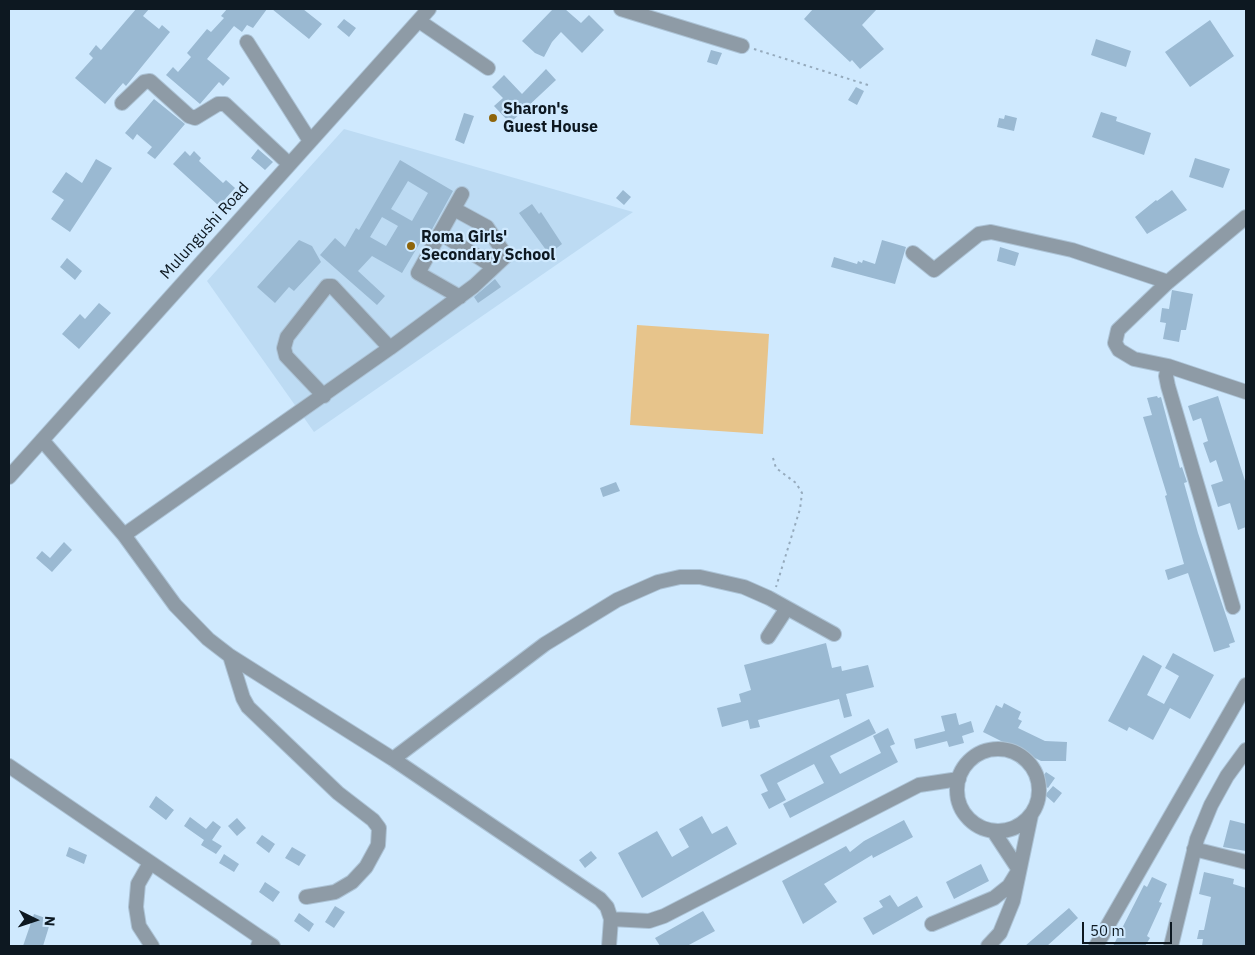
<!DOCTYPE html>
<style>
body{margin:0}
#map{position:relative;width:1255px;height:955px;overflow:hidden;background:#cfe9fe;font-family:"IBM Plex Sans",sans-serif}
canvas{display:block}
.frame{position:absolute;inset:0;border:10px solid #0d1821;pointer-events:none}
.north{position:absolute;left:10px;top:895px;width:50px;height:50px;-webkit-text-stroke:4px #cfe9fe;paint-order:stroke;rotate:94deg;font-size:14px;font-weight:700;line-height:20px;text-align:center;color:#0d1821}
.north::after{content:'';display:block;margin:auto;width:18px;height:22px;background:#0d1821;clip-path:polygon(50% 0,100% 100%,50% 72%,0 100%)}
.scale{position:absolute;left:1082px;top:922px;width:90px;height:22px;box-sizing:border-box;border:2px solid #0d1821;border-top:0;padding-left:6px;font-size:15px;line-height:18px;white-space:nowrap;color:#0d1821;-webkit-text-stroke:4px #cfe9fe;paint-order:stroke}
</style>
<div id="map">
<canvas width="1255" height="955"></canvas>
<div class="frame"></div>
<div class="north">N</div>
<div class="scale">50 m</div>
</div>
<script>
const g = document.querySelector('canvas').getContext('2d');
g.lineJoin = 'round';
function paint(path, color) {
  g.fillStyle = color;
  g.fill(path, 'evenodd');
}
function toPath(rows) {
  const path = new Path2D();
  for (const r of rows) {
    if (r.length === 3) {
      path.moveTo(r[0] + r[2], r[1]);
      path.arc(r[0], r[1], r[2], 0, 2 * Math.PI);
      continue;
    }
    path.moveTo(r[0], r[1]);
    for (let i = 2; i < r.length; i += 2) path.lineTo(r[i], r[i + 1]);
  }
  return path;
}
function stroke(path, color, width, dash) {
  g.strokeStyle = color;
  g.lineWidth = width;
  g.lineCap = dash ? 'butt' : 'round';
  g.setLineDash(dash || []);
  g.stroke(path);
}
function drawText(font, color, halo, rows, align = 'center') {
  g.font = font + ' "IBM Plex Sans",sans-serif';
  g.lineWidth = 4.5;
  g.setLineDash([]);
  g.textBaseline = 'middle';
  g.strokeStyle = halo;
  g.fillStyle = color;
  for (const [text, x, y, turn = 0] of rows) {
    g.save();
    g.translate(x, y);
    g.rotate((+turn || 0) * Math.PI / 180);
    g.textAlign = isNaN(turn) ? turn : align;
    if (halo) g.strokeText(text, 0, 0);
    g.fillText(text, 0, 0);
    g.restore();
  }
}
paint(toPath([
 [344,129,633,212,314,432,207,281]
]), '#bddbf3');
paint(toPath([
 [637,325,769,334,763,434,630,425]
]), '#e7c48b');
paint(toPath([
 [136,9,149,9,143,16,159,29,162,25,170,32,126,86,123,83,105,104,75,78,93,58,89,54,96,45,101,50],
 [227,9,267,9,253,28,247,25,242,32,234,26,207,59,230,78,223,86,219,82,200,104,166,75,173,67,178,72,191,57,187,53,207,29,211,32,224,18,221,16],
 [272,9,303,9,322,24,309,39],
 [553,9,565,9,581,23,589,15,604,30,582,53,561,32,552,42,544,57,535,53,522,41],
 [813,9,877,9,862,25,884,49,860,69,852,60,850,62,804,19],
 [344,19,356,28,349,37,337,27],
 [1210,20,1234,56,1190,87,1165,52],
 [1096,39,1131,51,1126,67,1091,55],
 [711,50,722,53,717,65,707,62],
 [546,69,556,80,510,123,494,106,503,98,492,87,504,75,522,94],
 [856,87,864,91,857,105,848,100],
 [154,99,185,124,155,159,147,153,152,147,137,134,133,140,125,133],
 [1101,112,1117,117,1116,121,1151,133,1144,155,1092,137],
 [464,113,474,116,464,144,455,140],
 [1005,115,1017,118,1014,131,997,127,999,118,1004,119],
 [258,149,273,162,265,170,251,158],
 [185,151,190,156,194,151,201,158,199,161,223,183,226,180,235,188,219,206,173,164],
 [1195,158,1230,169,1223,188,1189,177],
 [96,159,112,168,70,232,51,219,64,200,52,192,66,172,82,183],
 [400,160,453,191,430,233,427,231,402,273,372,256,358,271,385,296,377,305,320,255,335,238,345,247,356,228,359,230],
 [408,181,428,193,412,221,391,209],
 [382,217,398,226,386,246,370,237],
 [623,190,631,197,624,205,616,198],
 [1172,190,1187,210,1147,234,1135,217,1156,200,1157,201],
 [532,204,539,214,541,212,562,244,549,254,519,213],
 [299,240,312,246,321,262,294,291,289,287,275,303,257,287],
 [882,240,906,247,895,284,831,267,834,257,857,264,858,261,862,263,863,260,875,264],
 [1000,247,1019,253,1015,266,997,261],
 [67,258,82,271,75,280,60,267],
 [495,279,501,287,478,303,474,297],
 [1172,290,1193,294,1186,330,1181,330,1179,342,1163,339,1166,323,1160,322,1162,308,1169,309],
 [99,303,111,313,79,349,62,334,80,314,85,319],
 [1157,396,1158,398,1161,397,1180,468,1182,467,1187,482,1184,483,1198,533,1235,642,1229,644,1230,647,1214,652,1188,573,1168,580,1165,570,1184,564,1165,496,1167,495,1143,417,1152,415,1147,398],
 [1218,396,1246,484,1246,527,1238,530,1230,503,1218,507,1211,485,1223,481,1216,460,1210,463,1203,443,1208,441,1201,418,1193,421,1188,406],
 [616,482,620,491,603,497,600,488],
 [64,542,72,550,52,572,36,558,42,551,50,558],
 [826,643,832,668,841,666,842,671,868,665,874,687,846,694,852,716,844,718,839,699,758,720,760,727,750,729,748,720,722,727,717,708,741,702,739,694,751,690,744,665],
 [1173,653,1214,675,1190,719,1170,708,1153,740,1129,727,1127,731,1108,721,1143,655,1162,666,1147,695,1164,704,1179,676,1165,668],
 [1004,703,1021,712,1018,719,1022,721,1018,728,1045,741,1067,742,1066,761,1041,761,983,732,996,705,1002,708],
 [956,713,959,725,971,721,974,732,962,736,964,743,949,747,947,741,916,749,914,739,945,731,941,716],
 [869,719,876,733,830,756,840,774,881,753,873,736,888,728,895,744,890,746,898,762,790,818,783,804,824,783,814,764,777,783,786,800,769,809,761,794,768,791,760,775],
 [1046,772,1055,778,1048,788,1039,782],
 [1053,786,1062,793,1054,803,1045,795],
 [156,796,174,810,166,820,149,807],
 [702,816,712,834,727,826,737,844,642,898,618,853,657,831,672,857,689,847,679,829],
 [190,817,206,829,213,821,221,827,212,840,222,846,216,854,201,845,204,840,184,826],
 [237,818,246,828,237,836,228,826],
 [904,820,913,837,873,858,872,855,824,884,837,902,803,924,782,881,846,846,850,852,864,841],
 [1230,820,1246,824,1246,851,1223,847],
 [262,835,275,844,269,853,256,843],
 [69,847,87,855,84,864,66,856],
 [292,847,306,855,299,866,285,858],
 [591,851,597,858,585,868,579,860],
 [224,854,239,864,234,872,219,863],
 [981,864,989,881,954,899,946,882],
 [1204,872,1234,879,1233,884,1246,888,1246,946,1202,946,1203,939,1197,939,1199,930,1204,930,1211,897,1199,894],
 [1152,877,1167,884,1159,902,1162,903,1147,936,1150,938,1145,946,1113,946,1144,885,1147,887],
 [265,882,280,892,273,902,259,892],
 [890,895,898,907,917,896,923,907,873,935,863,918,883,907,879,901],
 [335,906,345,912,334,928,325,922],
 [1069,908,1078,918,1047,946,1025,946],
 [703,911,715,931,687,946,660,946,655,938],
 [299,913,314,924,309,932,294,921],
 [34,914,51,920,43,946,23,946]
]), '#9ab9d2');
const minor = toPath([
 [621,9,742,46],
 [419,21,488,68],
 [247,42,310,141],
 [122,103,144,82,150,81,189,116,195,118,218,104,225,104,289,164],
 [1246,217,1168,282,1118,330,1115,343,1119,350,1134,359,1168,366,1246,392],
 [440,233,494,267],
 [913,253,934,270,979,234,991,232,1072,250,1168,282],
 [460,297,418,273,462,194],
 [1168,366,1166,376,1168,386,1233,607],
 [324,396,286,356,284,348,287,337,327,286,332,286,390,348],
 [42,440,124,535,175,605,208,639,230,656,393,759,600,899,607,907,611,919,609,946],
 [9,477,429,9],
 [124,535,390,348,474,286,506,256,487,227,454,209],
 [768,637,787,608],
 [230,656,243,698,248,707,338,793,373,820,379,828,378,845,366,867,352,882,335,892,306,897],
 [998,790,41],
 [393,759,545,644,617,600,658,582,680,577,700,577,744,587,769,598,834,634],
 [9,766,261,938,258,946],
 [994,832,1019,870],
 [1194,849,1246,862],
 [150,863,138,884,136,907,139,926,152,946],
 [611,919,649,921,664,916,919,785,959,779],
 [932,924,994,898,1009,886,1017,873],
 [261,938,273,946],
 [988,946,1000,933,1013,901,1031,815],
 [1096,946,1246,685],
 [1171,946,1197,839,1211,805,1227,776,1246,750]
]);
stroke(minor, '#acc3d6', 16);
stroke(toPath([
 [754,49,871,86],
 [773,458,776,468,796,483,802,493,800,509,776,587]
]), '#95aabc', 2, [2.5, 4]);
stroke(minor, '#8e9ba6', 14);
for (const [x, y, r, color] of [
 [493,118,5,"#8e650b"],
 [411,246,5,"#8e650b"]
]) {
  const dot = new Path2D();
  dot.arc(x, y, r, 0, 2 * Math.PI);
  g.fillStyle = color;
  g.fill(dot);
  stroke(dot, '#cfe9fe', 2);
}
drawText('bold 16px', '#0d1821', '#cfe9fe', [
 ["Sharon's",503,109],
 ["Guest House",503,127],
 ["Roma Girls'",421,237],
 ["Secondary School",421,255]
], 'left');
drawText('16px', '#0d1821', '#cfe9fe', [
 ["Mulungushi Road",205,231,-48]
]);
</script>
